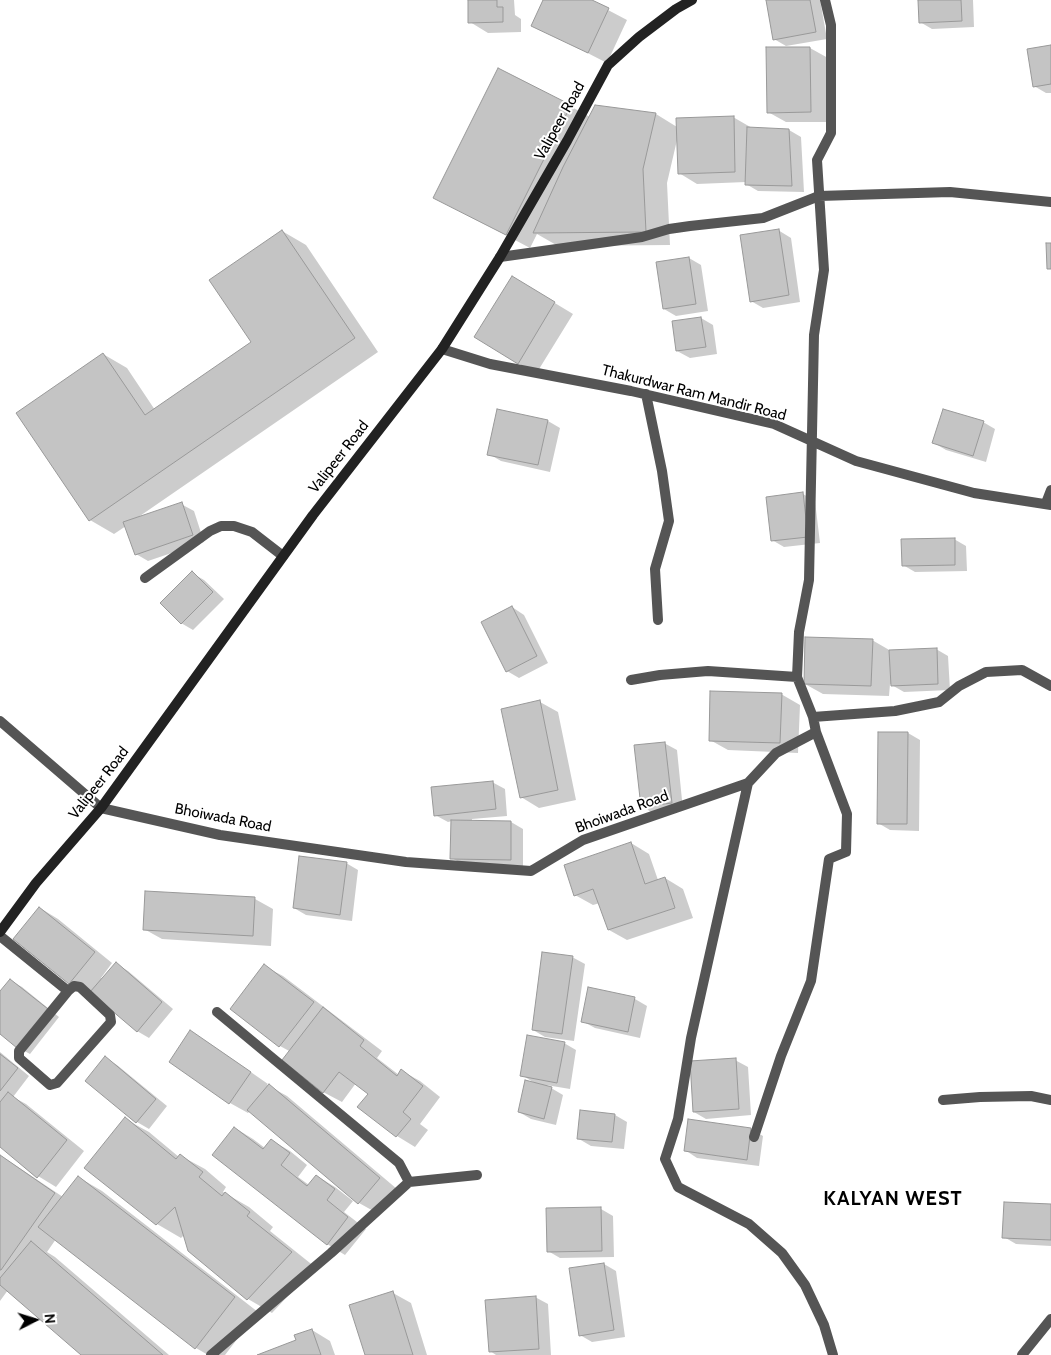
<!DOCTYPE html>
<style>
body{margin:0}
#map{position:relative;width:1051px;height:1355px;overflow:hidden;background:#fff;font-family:Cabin,sans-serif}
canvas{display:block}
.north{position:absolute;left:10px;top:1295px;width:50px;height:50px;-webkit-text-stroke:4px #fff;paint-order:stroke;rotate:85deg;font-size:14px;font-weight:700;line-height:20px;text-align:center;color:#000}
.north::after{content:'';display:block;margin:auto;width:18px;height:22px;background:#000;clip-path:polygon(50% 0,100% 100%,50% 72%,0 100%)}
</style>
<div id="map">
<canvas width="1051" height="1355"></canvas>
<div class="north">N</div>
</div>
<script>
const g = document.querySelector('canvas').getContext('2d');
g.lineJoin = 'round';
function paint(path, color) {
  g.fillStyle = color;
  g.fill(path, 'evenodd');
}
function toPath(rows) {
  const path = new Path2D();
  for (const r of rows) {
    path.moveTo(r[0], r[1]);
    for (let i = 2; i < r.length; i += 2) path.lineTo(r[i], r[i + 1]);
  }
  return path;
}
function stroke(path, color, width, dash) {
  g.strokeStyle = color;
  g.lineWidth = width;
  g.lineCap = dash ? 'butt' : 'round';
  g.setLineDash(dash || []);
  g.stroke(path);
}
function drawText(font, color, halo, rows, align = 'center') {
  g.font = font + ' Cabin,sans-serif';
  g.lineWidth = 4;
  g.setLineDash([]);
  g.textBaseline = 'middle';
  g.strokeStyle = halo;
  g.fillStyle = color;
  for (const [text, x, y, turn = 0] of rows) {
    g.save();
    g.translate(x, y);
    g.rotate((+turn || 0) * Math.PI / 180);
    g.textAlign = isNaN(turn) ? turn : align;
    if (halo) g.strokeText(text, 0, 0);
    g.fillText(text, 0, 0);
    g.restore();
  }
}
paint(toPath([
 [469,0,514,0,515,15,521,19,521,32,488,33,470,22],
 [545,0,589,0,627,20,607,63,533,25],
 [767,0,820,0,827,39,786,46,774,39],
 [919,0,973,0,974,27,932,29,920,22],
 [1051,47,1051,93,1046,93,1034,86],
 [810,48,828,58,829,122,786,122,768,112],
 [570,106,590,117,596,106,656,114,677,127,733,117,752,128,789,130,801,137,804,192,758,191,746,184,746,182,697,184,679,173,677,140,667,183,670,245,558,246,537,234,530,248,434,197],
 [778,230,791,238,800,302,763,308,751,301],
 [282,231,306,245,378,352,137,518,181,504,194,511,204,542,148,561,136,554,126,526,114,534,90,520,103,354,127,368,155,410,253,342],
 [689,258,701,265,708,311,676,316,664,309],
 [530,288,573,314,536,374,518,363],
 [701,318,713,325,717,354,690,358,677,351],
 [548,421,560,428,550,472,501,461,489,454],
 [983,422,995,429,986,462,946,450,934,443],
 [803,494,815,501,820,543,784,547,772,540],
 [954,539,966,546,967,571,915,572,903,565],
 [192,573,204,580,224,599,193,630,181,623],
 [512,607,524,615,548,663,519,678,507,671],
 [872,640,891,651,936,649,948,656,950,690,904,692,890,684,889,696,823,694,805,684],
 [781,694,800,705,798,753,728,750,710,740],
 [540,702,558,712,576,800,539,808,521,797],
 [908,733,920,740,919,831,890,830,878,823],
 [664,743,677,750,683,810,654,814,642,806],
 [492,782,505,789,507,816,472,819,472,821,511,822,523,829,523,866,464,865,452,858,452,821,448,822,435,815],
 [631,843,649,854,658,880,665,878,683,889,693,918,627,940,609,930,600,903,593,905,575,895],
 [346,863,358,870,352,921,306,915,294,908],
 [255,899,273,909,271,946,162,939,144,929],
 [40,908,58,919,112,963,101,978,103,979,116,964,128,971,173,1009,149,1038,137,1031,91,991,70,983,15,939],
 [572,957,585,964,574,1041,545,1037,533,1030],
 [264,966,283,976,382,1051,377,1058,399,1075,402,1071,420,1081,440,1097,420,1124,428,1130,415,1147,397,1136,359,1107,370,1094,356,1083,342,1102,323,1092,291,1052,280,1046,232,1008],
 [10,980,22,987,59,1017,30,1054,17,1047,0,1032,0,993],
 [589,989,635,999,647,1006,640,1038,595,1028,582,1021],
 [191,1032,209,1043,268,1084,267,1085,287,1096,397,1189,377,1213,359,1203,250,1111,248,1113,230,1103,170,1062],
 [564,1043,576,1050,570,1089,546,1085,563,1095,556,1125,531,1119,519,1112,536,1084,522,1075],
 [0,1052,29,1076,13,1097,26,1104,84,1151,56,1187,38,1176,0,1146],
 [105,1058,117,1065,167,1106,149,1129,137,1122,87,1081],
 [735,1060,748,1067,751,1115,706,1119,694,1112],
 [615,1115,627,1122,624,1149,591,1146,579,1139],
 [125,1119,149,1132,179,1157,181,1156,205,1169,226,1187,223,1192,249,1207,273,1227,270,1231,315,1267,272,1313,248,1299,190,1251,185,1234,181,1238,157,1224],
 [235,1128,253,1139,265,1148,271,1140,290,1151,307,1165,298,1177,309,1185,317,1176,335,1187,353,1201,344,1212,366,1229,345,1255,327,1244],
 [751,1129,763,1136,759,1166,697,1158,685,1150],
 [0,1155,63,1197,78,1177,102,1191,258,1312,225,1355,208,1355,196,1348,56,1239,47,1252,55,1257,169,1355,83,1355,8,1290,0,1301],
 [1051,1205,1051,1246,1016,1244,1004,1237],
 [547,1209,601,1209,613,1216,614,1257,560,1258,548,1251],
 [604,1264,616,1271,625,1337,592,1342,580,1335],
 [393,1293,411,1303,427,1355,366,1355],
 [535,1297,548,1304,551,1355,496,1355,490,1351],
 [312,1330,330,1341,335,1355,260,1355,298,1341]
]), '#0003');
const building = toPath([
 [468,0,497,0,497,7,503,7,503,22,468,23,468,0],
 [543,0,592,0,609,8,588,53,531,26,543,0],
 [766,0,810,0,816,32,773,40,766,0],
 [918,0,961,0,962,21,919,23,918,0],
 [1051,45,1051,84,1033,87,1027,49,1051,45],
 [766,47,810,47,811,112,767,113,766,47],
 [498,68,571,105,506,235,433,198,498,68],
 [595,105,656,113,643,169,646,232,533,233,563,167,595,105],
 [734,116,735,172,678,174,676,118,734,116],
 [747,127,789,129,792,186,745,185,747,127],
 [779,229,789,295,750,302,740,235,779,229],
 [282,230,355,338,89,521,16,413,103,353,145,415,251,342,209,280,282,230],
 [1046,243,1051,243,1051,269,1047,269,1046,243],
 [689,257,696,304,663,309,656,262,689,257],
 [512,276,555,302,518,364,474,337,512,276],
 [701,317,706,347,676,351,672,321,701,317],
 [497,409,548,420,538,465,487,455,497,409],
 [943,409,984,421,973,456,932,443,943,409],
 [803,492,808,537,771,541,766,497,803,492],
 [182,502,193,535,135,555,123,522,182,502],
 [955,538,955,565,902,566,901,539,955,538],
 [192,571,213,592,181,624,160,603,192,571],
 [512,606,537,656,506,672,481,622,512,606],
 [805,637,873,639,871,686,804,684,805,637],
 [937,648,938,684,891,686,889,650,937,648],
 [710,691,782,693,780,743,709,741,710,691],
 [540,700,558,790,520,798,501,709,540,700],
 [878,732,908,732,907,824,877,824,878,732],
 [665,742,672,803,641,807,634,745,665,742],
 [493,781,496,809,434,816,431,787,493,781],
 [451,820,511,821,511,860,450,859,451,820],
 [631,842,645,884,665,877,675,908,608,930,593,889,574,896,564,865,631,842],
 [299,856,347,862,340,915,293,908,299,856],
 [145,891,255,897,253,936,143,930,145,891],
 [39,907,95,952,69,984,13,939,39,907],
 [542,952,573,956,562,1034,532,1030,542,952],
 [116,962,162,1002,137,1032,90,992,116,962],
 [264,964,314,1002,279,1047,230,1009,264,964],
 [10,979,48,1009,17,1048,0,1034,0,991,10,979],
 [588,987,635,997,628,1032,581,1022,588,987],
 [323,1007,364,1040,360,1046,397,1076,401,1069,423,1086,403,1112,411,1119,396,1137,357,1107,368,1094,339,1072,323,1093,282,1060,323,1007],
 [190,1030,251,1072,229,1104,169,1062,190,1030],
 [527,1035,565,1042,557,1083,520,1076,527,1035],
 [0,1054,18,1068,0,1091,0,1054],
 [105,1056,156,1099,136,1123,85,1081,105,1056],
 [736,1058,739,1109,693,1112,690,1061,736,1058],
 [525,1080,552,1087,544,1119,518,1112,525,1080],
 [269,1084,380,1178,358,1204,247,1110,269,1084],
 [8,1092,67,1140,37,1178,0,1147,0,1102,8,1092],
 [580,1110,615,1114,612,1142,577,1139,580,1110],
 [125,1117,176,1159,180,1154,203,1172,199,1177,222,1196,225,1192,250,1212,247,1216,292,1252,247,1300,188,1251,175,1207,156,1225,84,1168,125,1117],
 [688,1119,751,1128,747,1160,684,1151,688,1119],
 [234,1127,263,1149,271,1139,290,1153,281,1165,307,1186,316,1175,335,1189,327,1200,348,1217,327,1245,212,1155,234,1127],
 [0,1155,55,1193,1,1270,0,1270,0,1155],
 [78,1176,235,1297,195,1349,38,1227,78,1176],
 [1004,1202,1051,1204,1051,1240,1002,1238,1004,1202],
 [601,1207,602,1251,547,1252,546,1208,601,1207],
 [31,1241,163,1355,81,1355,0,1285,0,1278,31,1241],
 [604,1263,614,1330,579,1336,569,1268,604,1263],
 [393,1291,413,1355,365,1355,349,1305,393,1291],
 [536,1296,539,1349,489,1352,485,1300,536,1296],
 [312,1329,321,1355,257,1355,296,1340,294,1335,312,1329]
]);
paint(building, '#c4c4c4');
stroke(building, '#999', 1);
stroke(toPath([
 [500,257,642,237,669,229,690,226,763,218,819,196,950,192,1051,202],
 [442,349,490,364,631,391,774,424,856,461,974,493,1051,505],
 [646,394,662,471,669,521,655,569,658,620],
 [1046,503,1051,490],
 [145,578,210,531,221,526,234,526,252,532,283,556],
 [631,680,660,675,708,671,797,677],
 [813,717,895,711,939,702,959,686,986,672,1022,670,1051,686],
 [0,721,101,808,220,835,406,862,531,871,583,840,748,783,776,753,816,732,813,717,797,677,799,632,809,580,814,335,824,270,817,160,831,133,831,25,825,0],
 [748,783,691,1038,678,1119,665,1159,678,1187,749,1224,782,1253,805,1285,824,1325,833,1355],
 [0,936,68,991],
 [74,986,80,987,110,1015,111,1022,57,1083,50,1085,19,1058,19,1051,68,991,74,986],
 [217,1012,399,1163,409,1182],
 [943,1100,980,1097,1031,1096,1051,1100],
 [754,1137,781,1056,811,981,829,859,846,852,847,814,816,732],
 [211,1355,331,1253,409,1182,477,1175],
 [1022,1355,1051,1319]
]), '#555', 10);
stroke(toPath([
 [0,932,36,883,101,808,313,515,442,349,500,257,567,141,608,65,639,37,676,9,692,0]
]), '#222', 10);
drawText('15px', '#000', '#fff', [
 ["Valipeer Road",560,121,-61],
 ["Thakurdwar Ram Mandir Road",694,393,14],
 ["Valipeer Road",339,457,-52],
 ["Valipeer Road",99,783,-52],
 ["Bhoiwada Road",622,812,-20],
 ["Bhoiwada Road",223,818,11]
]);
g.letterSpacing = '1px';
drawText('bold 20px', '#000', '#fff', [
 ["KALYAN WEST",893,1199]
]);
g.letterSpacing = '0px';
</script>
